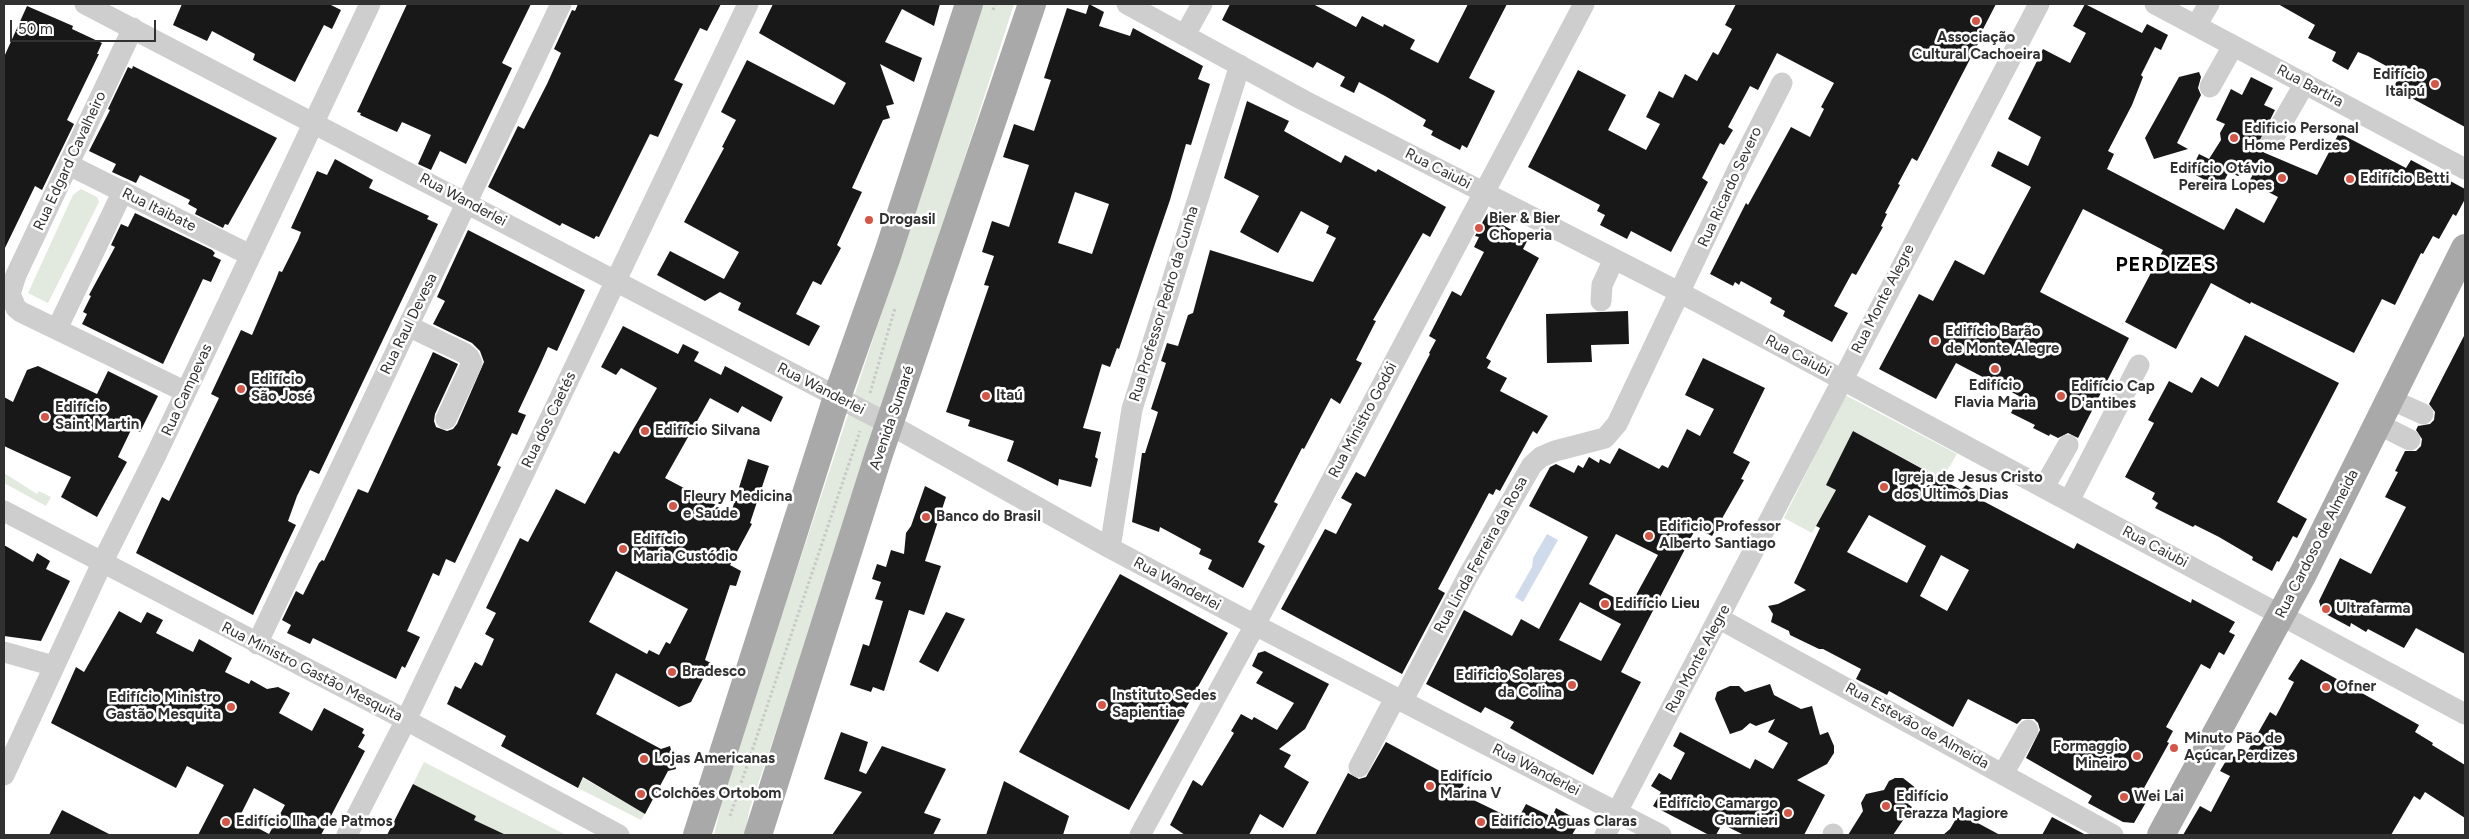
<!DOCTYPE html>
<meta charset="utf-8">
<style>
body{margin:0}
#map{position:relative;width:2469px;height:839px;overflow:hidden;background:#fff;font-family:Figtree,sans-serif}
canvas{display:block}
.frame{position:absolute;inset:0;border:5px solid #313131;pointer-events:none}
.scale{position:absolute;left:10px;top:20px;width:146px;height:22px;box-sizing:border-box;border:2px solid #313131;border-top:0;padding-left:6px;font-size:15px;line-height:18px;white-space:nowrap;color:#313131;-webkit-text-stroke:4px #fff;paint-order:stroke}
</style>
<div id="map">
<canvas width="2469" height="839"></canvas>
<div class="frame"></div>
<div class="scale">50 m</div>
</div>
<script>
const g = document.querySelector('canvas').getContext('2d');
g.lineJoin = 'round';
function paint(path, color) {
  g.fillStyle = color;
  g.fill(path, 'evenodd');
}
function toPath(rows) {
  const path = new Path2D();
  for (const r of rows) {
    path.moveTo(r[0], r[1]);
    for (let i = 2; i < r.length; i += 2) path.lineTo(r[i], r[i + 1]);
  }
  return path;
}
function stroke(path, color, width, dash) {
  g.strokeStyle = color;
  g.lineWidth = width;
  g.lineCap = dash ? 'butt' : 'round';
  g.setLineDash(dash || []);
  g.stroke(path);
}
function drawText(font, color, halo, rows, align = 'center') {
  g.font = font + ' Figtree,sans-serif';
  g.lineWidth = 5;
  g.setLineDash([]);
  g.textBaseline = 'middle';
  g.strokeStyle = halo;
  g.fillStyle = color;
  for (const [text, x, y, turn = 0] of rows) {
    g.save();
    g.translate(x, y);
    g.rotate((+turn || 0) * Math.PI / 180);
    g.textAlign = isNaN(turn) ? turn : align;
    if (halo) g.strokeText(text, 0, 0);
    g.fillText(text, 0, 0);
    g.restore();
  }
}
paint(toPath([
 [980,4,1014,4,872,446,749,811,745,835,714,835,728,778,947,115],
 [81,189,97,197,99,202,48,303,28,293,73,195],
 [1845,395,1957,454,1942,479,1853,431,1836,490,1812,533,1784,518],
 [4,473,37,494,39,491,51,497,46,506,4,483],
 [424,762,566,835,506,835,474,820,475,816,413,784],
 [583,778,645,814,641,820,578,788]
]), '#e2e9de');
paint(toPath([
 [1547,534,1558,540,1523,602,1515,597,1532,567,1533,558]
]), '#cfdbea');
paint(toPath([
 [182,4,329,4,341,10,332,29,324,25,295,82,253,60,255,54,212,31,207,41,173,25],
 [407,4,531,4,502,63,512,68,466,164,440,151,431,170,418,164,431,135,402,122,397,132,360,115,361,113,357,112],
 [578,4,721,4,707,31,700,28,674,80,683,84,658,137,650,134,599,237,596,236,594,239,562,223,560,226,488,187,518,126,524,129,547,84,561,53,554,49,572,10,575,11],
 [773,4,940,4,934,26,902,9,885,42,922,58,914,82,880,64,894,104,886,106,890,118,883,120,852,188,862,192,837,245,841,248,821,285,813,281,796,314,820,326,809,346,738,310,741,303,720,292,705,301,657,275,670,251,724,279,739,252,684,222,724,148,722,147,736,120,721,112,747,60,834,105,846,83,759,33],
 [1089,4,1104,12,1099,26,1130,36,1133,28,1203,66,1198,79,1210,84,1191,145,1186,144,1170,200,1119,349,1117,348,1110,367,1102,364,1083,428,1101,432,1095,457,1098,459,1091,487,1059,479,1058,486,1022,468,1007,461,1014,441,968,426,970,420,946,412,989,286,984,285,994,256,982,252,992,221,1009,227,1029,165,1003,157,1014,124,1034,131,1051,80,1044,78,1067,8,1086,14],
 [1075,192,1109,204,1092,254,1058,243],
 [1230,4,1313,4,1356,27,1362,16,1383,27,1384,24,1415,40,1410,49,1438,63,1468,4,1507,4,1469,78,1495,91,1467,148,1462,145,1460,150,1431,135,1433,131,1423,126,1426,120,1385,96,1359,82,1354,93,1340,86,1345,77,1317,62,1313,68,1222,20],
 [1736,4,1996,4,1980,35,1982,36,1927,142,1917,161,1912,158,1898,184,1900,185,1885,213,1887,214,1881,226,1883,227,1856,275,1852,273,1834,306,1848,313,1832,342,1783,316,1785,311,1770,303,1772,298,1741,281,1739,285,1735,282,1733,286,1710,274,1746,203,1748,205,1791,127,1810,137,1824,109,1821,107,1834,83,1777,53,1758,90,1750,86,1728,127,1733,130,1724,145,1720,143,1702,178,1708,182,1671,252,1631,231,1627,239,1600,225,1605,215,1597,211,1600,205,1528,167,1578,70,1626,95,1608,130,1646,150,1660,124,1646,117,1659,91,1673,98,1685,74,1697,81,1713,52,1718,55,1732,29,1725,25],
 [2085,4,2142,33,2147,24,2168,35,2161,50,2155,47,2141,75,2143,77,2132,105,2108,151,2114,154,2107,169,2224,230,2236,208,2264,223,2278,197,2249,182,2258,164,2238,176,2229,172,2220,188,2190,172,2199,154,2209,159,2221,140,2220,133,2225,124,2216,120,2231,89,2242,95,2251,77,2273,88,2264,105,2275,110,2257,146,2265,153,2317,175,2339,133,2406,168,2411,160,2465,189,2465,199,2456,216,2453,214,2439,239,2433,236,2423,254,2421,253,2395,305,2382,299,2354,353,2251,302,2250,304,2211,283,2176,349,2125,322,2163,250,2083,209,2040,292,2129,338,2078,438,2068,433,2058,438,2050,434,2049,436,2033,428,2035,425,2011,413,2019,396,1956,363,1936,399,1879,369,1919,294,1933,301,1955,260,1984,275,2031,187,1991,166,1998,151,2028,166,2041,137,2008,119,2043,49,2070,63,2086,33,2073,26],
 [2278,4,2465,4,2465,127,2393,88,2401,74,2368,56,2358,52,2348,70,2332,61,2336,52,2308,38,2315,25],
 [27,6,73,26,72,29,102,43,97,54,99,54,67,120,74,124,42,190,35,186,4,250,4,57],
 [133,66,277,138,228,225,225,224,223,228,195,214,197,209,188,204,190,200,140,175,136,183,112,172,116,164,89,151,110,110,108,109,128,67,132,69],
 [2199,72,2201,77,2198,88,2201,95,2177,143,2188,149,2154,159,2145,138,2179,77],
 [1247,101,1289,121,1284,131,1341,163,1345,155,1376,172,1378,169,1446,207,1430,237,1423,233,1373,320,1376,321,1356,360,1362,363,1340,404,1331,398,1304,449,1302,448,1274,502,1278,504,1258,542,1265,546,1243,588,1208,569,1212,560,1199,554,1201,549,1160,527,1159,532,1132,522,1142,453,1145,453,1158,412,1151,409,1166,363,1161,361,1167,343,1178,346,1188,315,1193,313,1210,250,1313,282,1336,238,1326,233,1329,226,1301,211,1278,253,1240,232,1259,196,1224,178],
 [335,159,373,180,369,188,429,216,427,219,438,224,319,474,310,470,297,496,288,521,296,525,253,615,136,553,162,497,169,501,219,398,211,394,241,330,252,335,276,279,279,271,282,272,298,240,301,232,291,228,317,171,327,175],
 [1495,212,1506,218,1501,224,1528,239,1523,249,1539,258,1486,358,1491,361,1487,368,1507,378,1500,391,1548,416,1537,434,1533,431,1500,491,1496,489,1493,495,1489,493,1438,589,1445,593,1402,674,1281,609,1325,529,1336,534,1352,504,1341,498,1356,472,1365,477,1388,434,1430,354,1429,353,1436,340,1429,336,1452,291,1461,296,1484,252,1474,247,1479,237,1475,236,1487,214],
 [135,213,212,250,215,253,213,256,221,260,211,282,203,279,163,364,82,324,87,314,83,312,91,296,89,295,115,247,111,245,121,224,128,227],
 [468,230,585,290,557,351,548,347,540,365,518,412,526,415,517,435,512,433,497,465,501,467,455,563,446,559,439,576,433,573,407,631,420,637,405,668,402,666,396,679,313,638,310,644,287,633,291,625,282,620,296,591,303,595,319,563,322,560,324,561,358,489,368,493,433,352,458,364,435,414,434,421,436,427,447,431,453,429,457,424,484,362,480,351,472,343,433,324,445,301,437,297],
 [1628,311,1629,344,1591,345,1592,362,1547,363,1546,314],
 [623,326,678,354,683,344,699,352,694,361,721,375,725,366,783,397,771,422,742,406,738,413,710,398,665,478,731,513,748,459,769,466,750,523,752,524,730,565,741,571,736,586,730,585,705,660,711,663,691,702,679,707,616,673,596,714,661,749,670,746,676,769,668,771,645,814,583,777,578,788,501,746,506,736,447,704,455,686,461,689,475,662,482,666,494,639,485,634,496,613,486,608,520,538,528,542,556,489,585,504,614,451,619,454,657,388,621,368,616,375,601,367],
 [616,571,688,609,670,644,666,642,659,655,649,650,647,654,589,622],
 [2465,334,2465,654,2416,628,2404,648,2368,629,2366,632,2351,623,2350,627,2322,612,2319,601,2340,558,2371,574,2406,507,2385,497,2398,472,2395,471,2405,451,2416,451,2421,446,2422,439,2416,430,2418,426,2430,424,2434,420,2435,412,2429,404],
 [2245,335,2339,383,2277,502,2307,519,2297,538,2293,536,2279,562,2277,561,2272,571,2252,560,2253,557,2219,537,2195,525,2193,527,2155,508,2158,503,2152,499,2155,493,2125,477,2154,423,2148,420,2169,381,2192,393,2201,377,2218,387],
 [1703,358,1765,388,1733,453,1750,462,1741,479,1744,480,1712,536,1696,528,1621,672,1641,682,1593,775,1510,728,1514,722,1485,707,1481,713,1426,684,1464,610,1512,636,1521,619,1539,629,1588,537,1529,506,1550,467,1556,464,1574,473,1578,465,1583,468,1589,457,1599,463,1600,459,1610,464,1619,448,1659,469,1662,465,1668,468,1687,429,1700,436,1714,409,1685,395],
 [1616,534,1658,555,1630,606,1589,584],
 [1580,602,1621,624,1601,661,1559,640],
 [38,366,97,394,108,371,158,396,140,432,132,428,118,457,127,462,97,517,61,497,71,477,4,446,4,397,13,402,27,370],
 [1853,431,1961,490,1966,485,1986,496,1983,501,2074,549,2077,543,2191,603,2192,599,2235,622,2229,632,2235,635,2224,655,2219,652,2210,669,2201,664,2166,727,2173,731,2167,742,2169,743,2144,788,2152,792,2134,823,2123,822,2088,803,2092,796,2026,758,2040,730,2038,723,2034,719,2022,719,2017,724,1968,699,1953,727,1889,691,1887,695,1856,679,1861,669,1823,649,1819,649,1790,635,1789,631,1771,622,1773,614,1768,606,1778,604,1806,590,1794,583,1820,528,1816,526,1836,490,1826,485],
 [1869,515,1926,546,1907,583,1847,552],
 [1941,555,1969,570,1947,611,1920,596],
 [925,486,946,497,925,561,941,566,924,615,909,610,884,691,873,687,871,692,850,685,863,644,869,646,883,601,875,599,881,582,872,579,877,564,886,567,891,550,904,554,906,533,911,526],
 [4,545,33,562,37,553,50,561,46,569,70,581,41,641,4,636],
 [1120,574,1228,633,1129,810,1019,752],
 [119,611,141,623,147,612,163,620,156,633,193,652,199,639,232,658,225,672,249,684,251,680,267,689,278,687,290,693,279,713,312,731,324,708,364,729,362,733,365,735,358,747,365,751,321,835,198,835,224,785,187,766,176,788,51,723,76,667,84,672],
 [254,788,285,805,269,834,239,818],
 [946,612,965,619,938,672,919,662],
 [1265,651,1329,684,1305,729,1279,749,1291,755,1284,767,1309,782,1283,828,1260,814,1249,835,1185,835,1170,825,1193,780,1202,786,1234,733,1231,731,1241,714,1252,720,1254,717,1277,730,1294,703,1256,683,1263,672,1252,666,1258,653],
 [2301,659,2419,725,2415,732,2433,743,2432,745,2465,765,2465,818,2425,792,2420,800,2414,796,2391,835,2183,835,2200,806,2211,812,2230,776,2220,771,2230,754,2242,761,2270,712,2276,716,2294,682,2288,679],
 [1770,684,1774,695,1801,709,1812,706,1820,735,1828,732,1834,746,1834,753,1827,764,1797,780,1825,795,1804,835,1744,835,1722,824,1716,835,1709,835,1653,806,1661,792,1651,786,1659,773,1671,780,1685,753,1673,746,1680,732,1750,769,1755,759,1773,769,1788,743,1768,732,1775,719,1756,726,1750,723,1742,730,1730,734,1715,699,1717,692,1730,686,1739,686,1745,692],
 [841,732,868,742,859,771,866,774,882,746,946,769,924,813,941,819,933,835,832,835,862,792,824,779],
 [1386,742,1464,784,1459,793,1517,821,1526,804,1552,817,1556,808,1580,821,1572,835,1315,835,1348,773,1359,779,1366,777],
 [1895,778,1903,778,1917,789,1908,804,1912,807,1893,835,1848,835,1863,811,1861,803,1866,794,1884,790,1889,781],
 [1004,781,1069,816,1063,835,986,835],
 [413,784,476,816,474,820,506,835,387,835],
 [62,810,111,835,49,835],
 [1964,816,1974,821,2000,835,1943,835,1950,829,1957,817,1961,819],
 [2052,817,2086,835,2042,835]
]), '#181818');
stroke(toPath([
 [993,10,995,4],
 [870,393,895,308],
 [730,816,860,431]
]), '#c8c8c8', 3, [2.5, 2.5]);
stroke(toPath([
 [85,4,889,424,1110,548,1255,625,1661,835],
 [1127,4,1303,100,1679,292,2465,714],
 [2155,4,2465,169],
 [2196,26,2209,4],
 [133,28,16,275,10,294,16,308,21,312,186,392],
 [1185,35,1202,4],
 [2210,87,2233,46],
 [2271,142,2305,83],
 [69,165,250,255],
 [1601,301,1602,285,1614,259],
 [408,326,464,353,469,357,472,363,446,419],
 [57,329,123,191],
 [2390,399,2423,414],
 [2378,424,2410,440],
 [2044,487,2068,445],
 [2069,501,2139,365],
 [4,511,406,720,619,835],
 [1110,548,1132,409,1240,65],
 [1720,619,2113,835],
 [257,644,561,4],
 [4,652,54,666],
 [1402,702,1468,576,1532,465,1541,457,1555,451,1605,438,1617,424,1737,171,1782,83],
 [1359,767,1395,698],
 [2003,774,2028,730],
 [4,775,102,563,156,455,370,4],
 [347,835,406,720,748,4],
 [1140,835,1255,625,1584,4],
 [1605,835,2039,4],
 [1833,835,1833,834]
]), '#cecece', 21);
stroke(toPath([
 [697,835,837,397,887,256,969,4],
 [758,835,878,457,1032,4],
 [2161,835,2303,574,2465,248]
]), '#a9a9a9', 28);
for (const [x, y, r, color] of [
 [1976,21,5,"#d45647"],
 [2435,84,5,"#d45647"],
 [2234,138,5,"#d45647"],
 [2282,178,5,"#d45647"],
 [2350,179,5,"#d45647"],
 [869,220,5,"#d45647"],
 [1479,228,5,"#d45647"],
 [1935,341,5,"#d45647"],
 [1995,369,5,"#d45647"],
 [241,389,5,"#d45647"],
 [986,396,5,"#d45647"],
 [2061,396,5,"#d45647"],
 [45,417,5,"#d45647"],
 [645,431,5,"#d45647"],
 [1884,487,5,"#d45647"],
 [673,506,5,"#d45647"],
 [926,517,5,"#d45647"],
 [1649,536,5,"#d45647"],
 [623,549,5,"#d45647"],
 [1605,604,5,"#d45647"],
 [2326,609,5,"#d45647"],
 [672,672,5,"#d45647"],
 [1572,685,5,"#d45647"],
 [2326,687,5,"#d45647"],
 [1102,705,5,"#d45647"],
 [231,707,5,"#d45647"],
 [2174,748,5,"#d45647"],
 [2137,756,5,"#d45647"],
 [644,759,5,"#d45647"],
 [1430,786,5,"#d45647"],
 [641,794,5,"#d45647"],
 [2124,797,5,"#d45647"],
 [1886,806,5,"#d45647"],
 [1788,813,5,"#d45647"],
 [226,822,5,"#d45647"],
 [1481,822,5,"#d45647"]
]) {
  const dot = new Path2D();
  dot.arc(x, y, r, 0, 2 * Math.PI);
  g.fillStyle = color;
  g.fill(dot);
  stroke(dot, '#fff', 2);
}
drawText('bold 15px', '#313131', '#fff', [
 ["Associação",1976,38,"center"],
 ["Cultural Cachoeira",1976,55,"center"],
 ["Edifício",2425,75,"right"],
 ["Itaipú",2425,92,"right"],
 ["Edificio Personal",2244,129],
 ["Home Perdizes",2244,146],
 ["Edifício Otávio",2272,169,"right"],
 ["Pereira Lopes",2272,186,"right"],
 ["Edifício Betti",2360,179],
 ["Bier & Bier",1489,219],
 ["Choperia",1489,236],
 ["Drogasil",879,220],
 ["Edifício Barão",1945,332],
 ["de Monte Alegre",1945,349],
 ["Edifício",251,380],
 ["São José",251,397],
 ["Edifício",1995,386,"center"],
 ["Flavia Maria",1995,403,"center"],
 ["Edifício Cap",2071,387],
 ["D'antibes",2071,404],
 ["Itaú",996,396],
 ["Edifício",55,408],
 ["Saint Martin",55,425],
 ["Edifício Silvana",655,431],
 ["Igreja de Jesus Cristo",1894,478],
 ["dos Últimos Dias",1894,495],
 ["Fleury Medicina",683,497],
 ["e Saúde",683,514],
 ["Banco do Brasil",936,517],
 ["Edificio Professor",1659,527],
 ["Alberto Santiago",1659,544],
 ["Edifício",633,540],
 ["Maria Custódio",633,557],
 ["Edifício Lieu",1615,604],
 ["Ultrafarma",2336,609],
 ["Bradesco",682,672],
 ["Edificio Solares",1562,676,"right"],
 ["da Colina",1562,693,"right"],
 ["Ofner",2336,687],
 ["Instituto Sedes",1112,696],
 ["Sapientiae",1112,713],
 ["Edifício Ministro",221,698,"right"],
 ["Gastão Mesquita",221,715,"right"],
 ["Minuto Pão de",2184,739],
 ["Açúcar Perdizes",2184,756],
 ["Formaggio",2127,747,"right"],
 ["Mineiro",2127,764,"right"],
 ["Lojas Americanas",654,759],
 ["Edifício",1440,777],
 ["Marina V",1440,794],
 ["Colchões Ortobom",651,794],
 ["Edifício",1896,797],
 ["Terazza Magiore",1896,814],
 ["Wei Lai",2134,797],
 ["Edifício Camargo",1778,804,"right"],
 ["Guarnieri",1778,821,"right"],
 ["Edifício Ilha de Patmos",236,822],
 ["Edifício Aguas Claras",1491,822]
], 'left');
drawText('15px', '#313131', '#fff', [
 ["Rua Bartira",2310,86,28],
 ["Rua Edgard Cavalheiro",70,161,-65],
 ["Rua Caiubi",1438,169,27],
 ["Rua Ricardo Severo",1730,187,-65],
 ["Rua Wanderlei",463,200,28],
 ["Rua Itaibate",159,210,26],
 ["Rua Monte Alegre",1883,299,-63],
 ["Rua Professor Pedro da Cunha",1164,304,-73],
 ["Rua Raul Devesa",409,324,-64],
 ["Rua Caiubi",1798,356,28],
 ["Rua Wanderlei",821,389,27],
 ["Rua Campevas",187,390,-65],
 ["Avenida Sumaré",892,418,-71],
 ["Rua dos Caetés",549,420,-64],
 ["Rua Ministro Godói",1363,420,-62],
 ["Rua Cardoso de Almeida",2317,544,-63],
 ["Rua Caiubi",2155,547,28],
 ["Rua Linda Ferreira da Rosa",1481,555,-61],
 ["Rua Wanderlei",1177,584,28],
 ["Rua Monte Alegre",1698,659,-62],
 ["Rua Ministro Gastão Mesquita",312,672,27],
 ["Rua Estevão de Almeida",1917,726,29],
 ["Rua Wanderlei",1536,770,27]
]);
g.letterSpacing = '1px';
drawText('bold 20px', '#000', '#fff', [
 ["PERDIZES",2166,265]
]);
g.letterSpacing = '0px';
</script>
